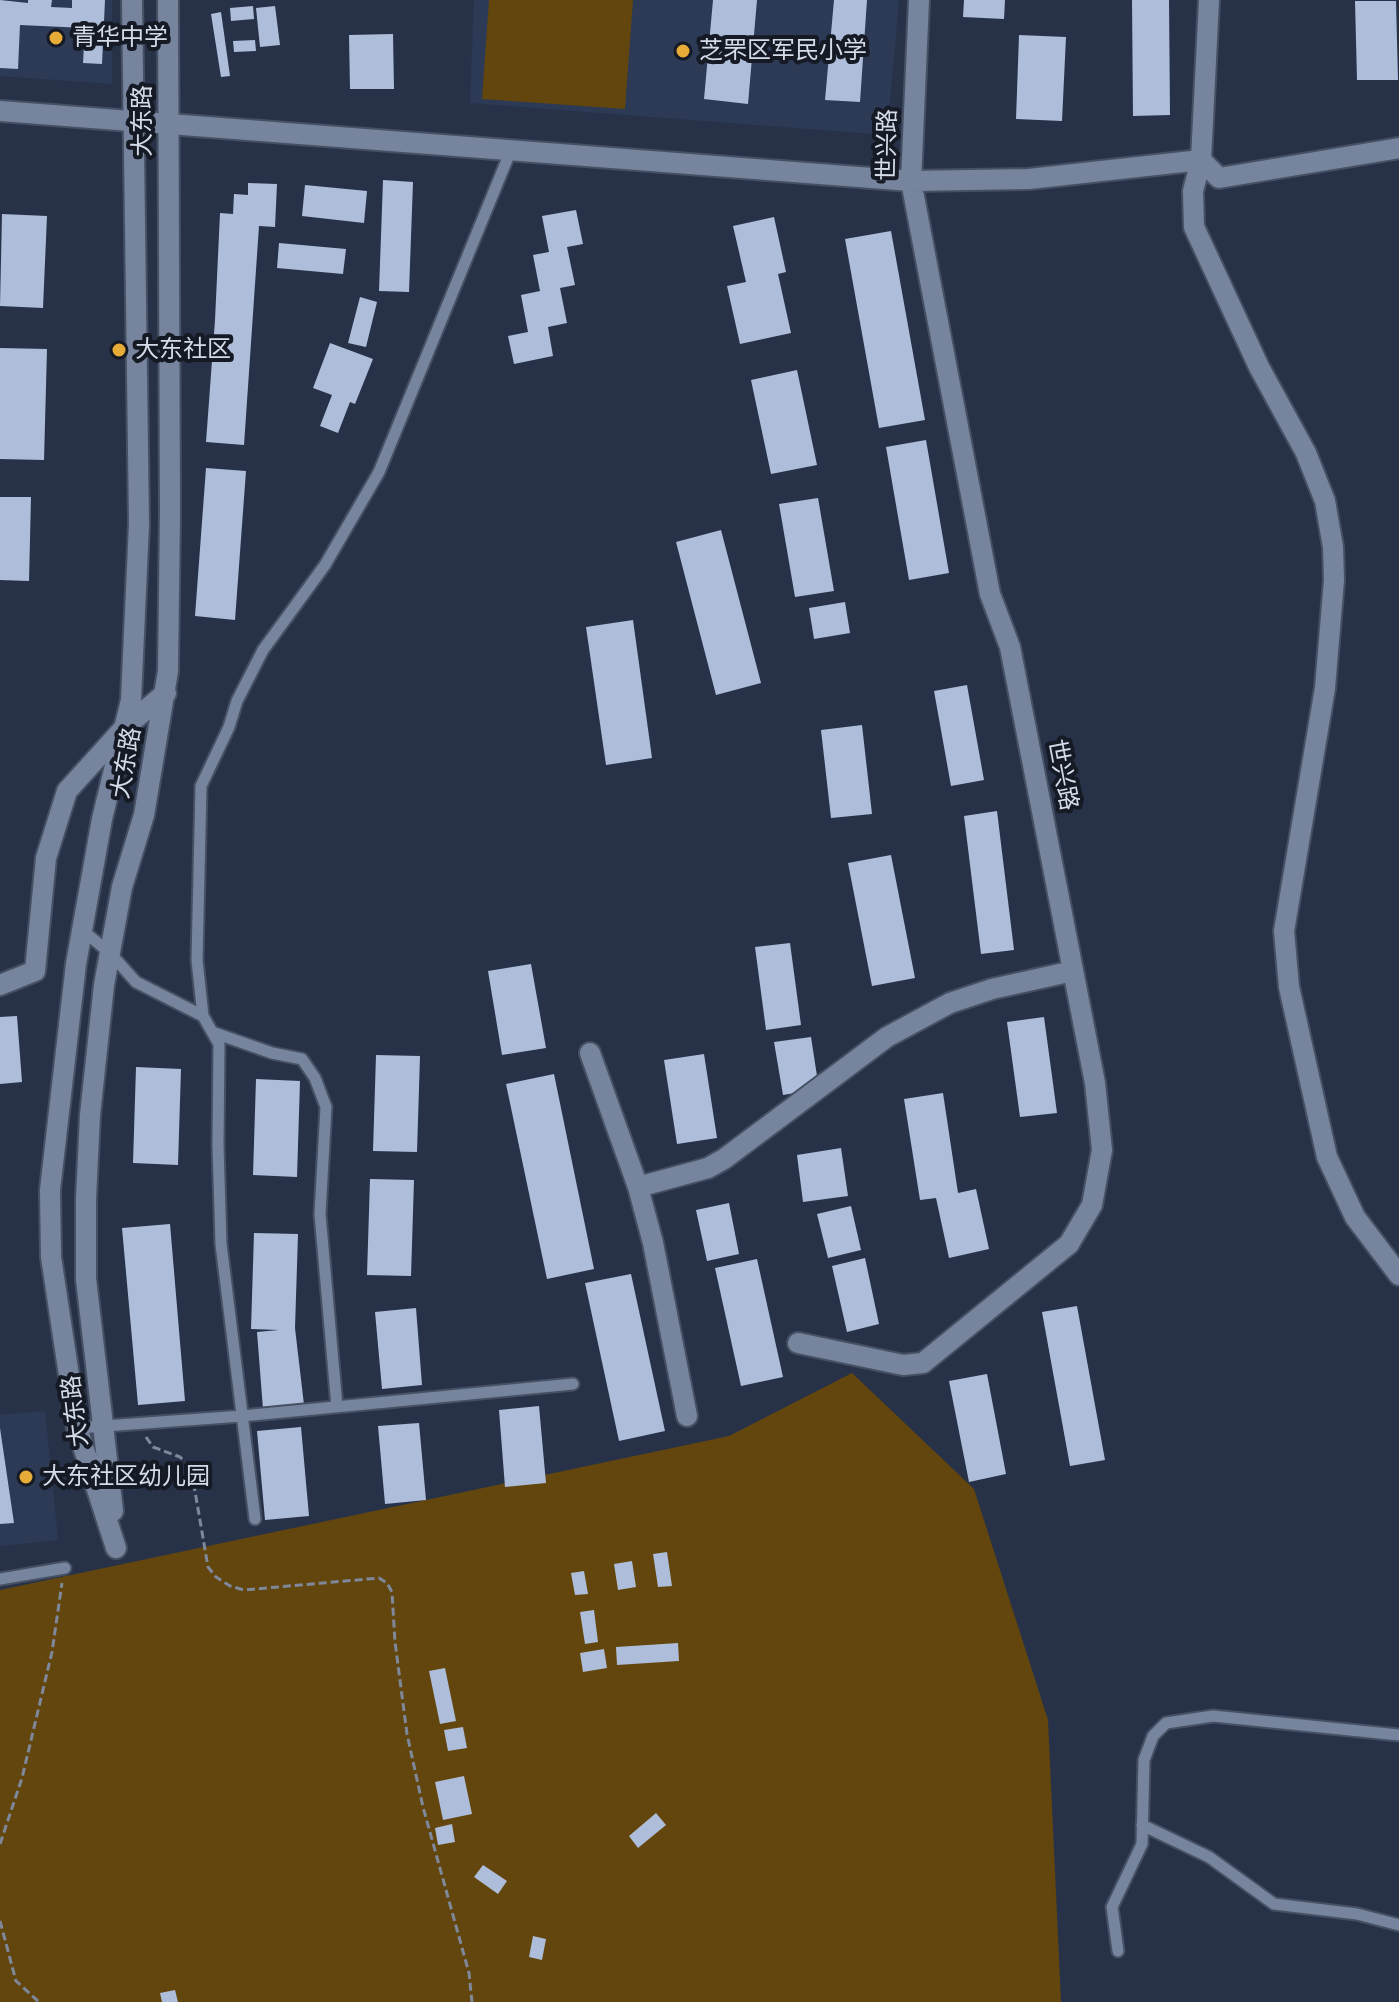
<!DOCTYPE html>
<meta charset="utf-8">
<style>
body{margin:0}
canvas{display:block;background:#273248}
</style>
<canvas width="1399" height="2002"></canvas>
<script>
const g = document.querySelector('canvas').getContext('2d');
g.lineJoin = 'round';
function paint(path, color) {
  g.fillStyle = color;
  g.fill(path, 'evenodd');
}
function toPath(rows) {
  const path = new Path2D();
  for (const r of rows) {
    path.moveTo(r[0], r[1]);
    for (let i = 2; i < r.length; i += 2) path.lineTo(r[i], r[i + 1]);
  }
  return path;
}
function stroke(path, color, width, dash) {
  g.strokeStyle = color;
  g.lineWidth = width;
  g.lineCap = dash ? 'butt' : 'round';
  g.setLineDash(dash || []);
  g.stroke(path);
}
function drawText(font, color, halo, rows, align = 'center') {
  g.font = font + ' Karla,"Noto Sans SC",sans-serif';
  g.lineWidth = 8;
  g.setLineDash([]);
  g.textBaseline = 'middle';
  g.strokeStyle = halo;
  g.fillStyle = color;
  for (const [text, x, y, turn = 0] of rows) {
    g.save();
    g.translate(x, y);
    g.rotate((+turn || 0) * Math.PI / 180);
    g.textAlign = isNaN(turn) ? turn : align;
    if (halo) g.strokeText(text, 0, 0);
    g.fillText(text, 0, 0);
    g.restore();
  }
}
paint(toPath([
 [0,0,112,0,112,84,0,76],
 [474,0,899,0,887,135,470,103],
 [45,1411,58,1540,0,1546,0,1415]
]), '#2c3a56');
paint(toPath([
 [489,0,633,0,625,109,482,99],
 [852,1373,974,1489,1048,1720,1061,2002,0,2002,0,1590,729,1436]
]), '#62460d');
paint(toPath([
 [0,0,28,3,28,0,52,0,51,7,72,8,72,0,105,0,102,64,83,63,85,28,20,25,18,69,0,68],
 [713,0,757,0,748,104,704,99],
 [834,0,867,0,860,102,825,100],
 [964,0,1005,0,1004,19,963,17],
 [1132,0,1169,0,1170,115,1133,116],
 [1355,1,1396,1,1398,80,1357,80],
 [253,6,254,19,231,21,230,8],
 [275,6,280,45,260,47,256,8],
 [221,12,230,76,221,77,211,14],
 [393,34,394,89,350,89,349,35],
 [1019,35,1066,37,1062,121,1016,119],
 [255,40,256,51,234,52,233,41],
 [383,180,413,182,409,292,379,291],
 [248,183,277,184,275,227,259,226,244,445,206,442,215,320,220,213,233,214,234,194,248,195],
 [305,185,367,191,364,223,302,216],
 [576,210,583,244,567,247,575,285,560,288,567,323,548,327,553,356,514,364,508,336,528,332,521,295,540,291,533,255,549,252,542,216],
 [2,214,47,216,43,308,0,306],
 [774,217,786,272,778,274,791,333,740,344,727,286,746,282,733,226],
 [891,231,925,420,879,428,845,239],
 [279,243,346,249,343,274,277,268],
 [360,297,377,302,366,347,348,343],
 [330,343,373,359,355,404,350,402,338,433,320,426,332,395,313,388],
 [0,348,47,349,44,460,0,459],
 [797,370,817,465,771,474,751,380],
 [926,440,949,573,909,580,886,447],
 [206,468,246,471,235,620,195,616],
 [0,497,31,497,29,581,0,580],
 [818,498,834,591,795,597,779,504],
 [721,530,761,683,716,695,676,542],
 [845,602,850,633,814,639,809,608],
 [633,620,652,758,606,765,586,627],
 [967,685,984,780,951,786,934,691],
 [862,725,872,814,831,818,821,730],
 [997,811,1014,950,981,954,964,816],
 [891,855,915,978,872,986,848,863],
 [790,943,801,1025,766,1030,755,947],
 [531,964,546,1048,502,1055,488,971],
 [17,1016,22,1082,0,1084,0,1017],
 [1044,1017,1057,1113,1020,1117,1007,1022],
 [811,1037,819,1089,783,1095,774,1042],
 [704,1054,717,1138,677,1144,664,1060],
 [376,1055,420,1056,417,1152,373,1151],
 [136,1067,181,1069,178,1165,133,1163],
 [554,1074,594,1269,547,1279,506,1084],
 [256,1079,300,1081,297,1177,253,1175],
 [943,1093,958,1193,976,1189,989,1249,949,1258,936,1198,920,1200,904,1099],
 [841,1148,848,1196,803,1202,797,1155],
 [370,1179,414,1180,411,1276,367,1275],
 [729,1203,739,1254,707,1261,696,1210],
 [851,1206,861,1250,828,1258,817,1214],
 [170,1224,185,1401,138,1405,122,1228],
 [254,1233,298,1234,295,1328,304,1405,263,1409,257,1332,279,1330,251,1329],
 [865,1258,879,1324,847,1332,832,1266],
 [757,1259,783,1377,741,1386,715,1268],
 [631,1274,665,1431,619,1441,585,1283],
 [1077,1306,1105,1460,1070,1466,1042,1312],
 [416,1308,422,1385,382,1389,375,1312],
 [987,1374,1006,1474,969,1482,949,1381],
 [539,1406,546,1483,505,1487,499,1410],
 [419,1423,426,1500,385,1504,378,1426],
 [301,1427,309,1516,265,1520,257,1431],
 [0,1428,14,1523,0,1524],
 [667,1552,672,1586,658,1587,653,1554],
 [632,1561,636,1587,618,1590,614,1564],
 [584,1571,588,1594,575,1595,571,1573],
 [594,1610,598,1642,585,1644,580,1612],
 [678,1643,679,1661,617,1665,616,1647],
 [604,1649,607,1668,583,1672,580,1653],
 [445,1668,456,1721,440,1724,429,1671],
 [463,1727,467,1748,448,1751,444,1730],
 [464,1776,472,1814,443,1820,435,1782],
 [656,1813,666,1825,638,1848,629,1836],
 [452,1824,455,1842,438,1845,435,1828],
 [483,1865,507,1881,498,1894,474,1877],
 [533,1936,546,1939,542,1960,529,1957],
 [175,1990,178,2002,162,2002,160,1993]
]), '#aebdd9');
const lane = toPath([
 [82,930,110,953,136,982,203,1016],
 [212,1032,272,1053,302,1059,315,1078,326,1107,320,1214,337,1407],
 [77,1428,242,1416,573,1384],
 [255,1519,221,1244,218,1145,219,1044,203,1016,197,960,201,786,229,727,237,701,263,650,325,565,379,472,511,150],
 [0,1579,65,1568],
 [1142,1825,1209,1857,1274,1904,1357,1914,1399,1925],
 [1118,1951,1112,1907,1142,1844,1144,1760,1153,1736,1166,1723,1213,1716,1399,1735]
]);
const street = toPath([
 [1209,0,1201,160,1193,191,1194,227,1259,367,1306,453,1325,501,1333,547,1334,580,1325,688,1284,931,1289,987,1327,1157,1355,1217,1399,1275],
 [0,111,911,181,1029,179,1201,160,1219,178,1399,148],
 [0,985,35,971,46,858,67,791,125,727,166,693],
 [590,1053,638,1187,653,1243,687,1416],
 [638,1187,708,1168,724,1159,887,1037,950,1003,992,989,1073,971],
 [798,1343,903,1365,923,1363,1069,1244,1092,1205,1102,1150,1095,1083,1010,647,990,594,911,181,919,0]
]);
const secondary = toPath([
 [113,1511,86,1279,86,1199,90,1115,104,985,122,887,144,815,168,671,170,512,168,0],
 [116,1548,77,1428,51,1257,50,1190,76,964,102,819,131,700,139,524,132,0]
]);
stroke(lane, '#465063', 15);
stroke(street, '#465063', 24);
stroke(secondary, '#465063', 24);
stroke(toPath([
 [146,1437,153,1447,180,1457,191,1468,208,1567,216,1577,230,1586,244,1590,379,1578,387,1583,392,1592,395,1642,407,1734,423,1807,469,1973,472,2002],
 [0,1844,22,1778,52,1652,62,1583],
 [0,1921,16,1981,39,2002]
]), '#7f889a', 3, [8, 4]);
stroke(lane, '#76849e', 11);
stroke(street, '#76849e', 20);
stroke(secondary, '#76849e', 20);
for (const [x, y, r, color] of [
 [56,38,8,"#e7ac37"],
 [683,51,8,"#e7ac37"],
 [119,350,8,"#e7ac37"],
 [26,1477,8,"#e7ac37"]
]) {
  const dot = new Path2D();
  dot.arc(x, y, r, 0, 2 * Math.PI);
  g.fillStyle = color;
  g.fill(dot);
  stroke(dot, '#151a24', 3);
}
drawText('24px', '#d4dcea', '#151a24', [
 ["青华中学",72,38],
 ["芝罘区军民小学",699,51],
 ["大东社区",135,350],
 ["大东社区幼儿园",42,1477]
], 'left');
drawText('24px', '#d4dcea', '#151a24', [
 ["大东路",143,121,-90],
 ["世兴路",888,145,-89],
 ["大东路",127,763,-80],
 ["世兴路",1062,775,79],
 ["大东路",76,1411,-97]
]);
</script>
